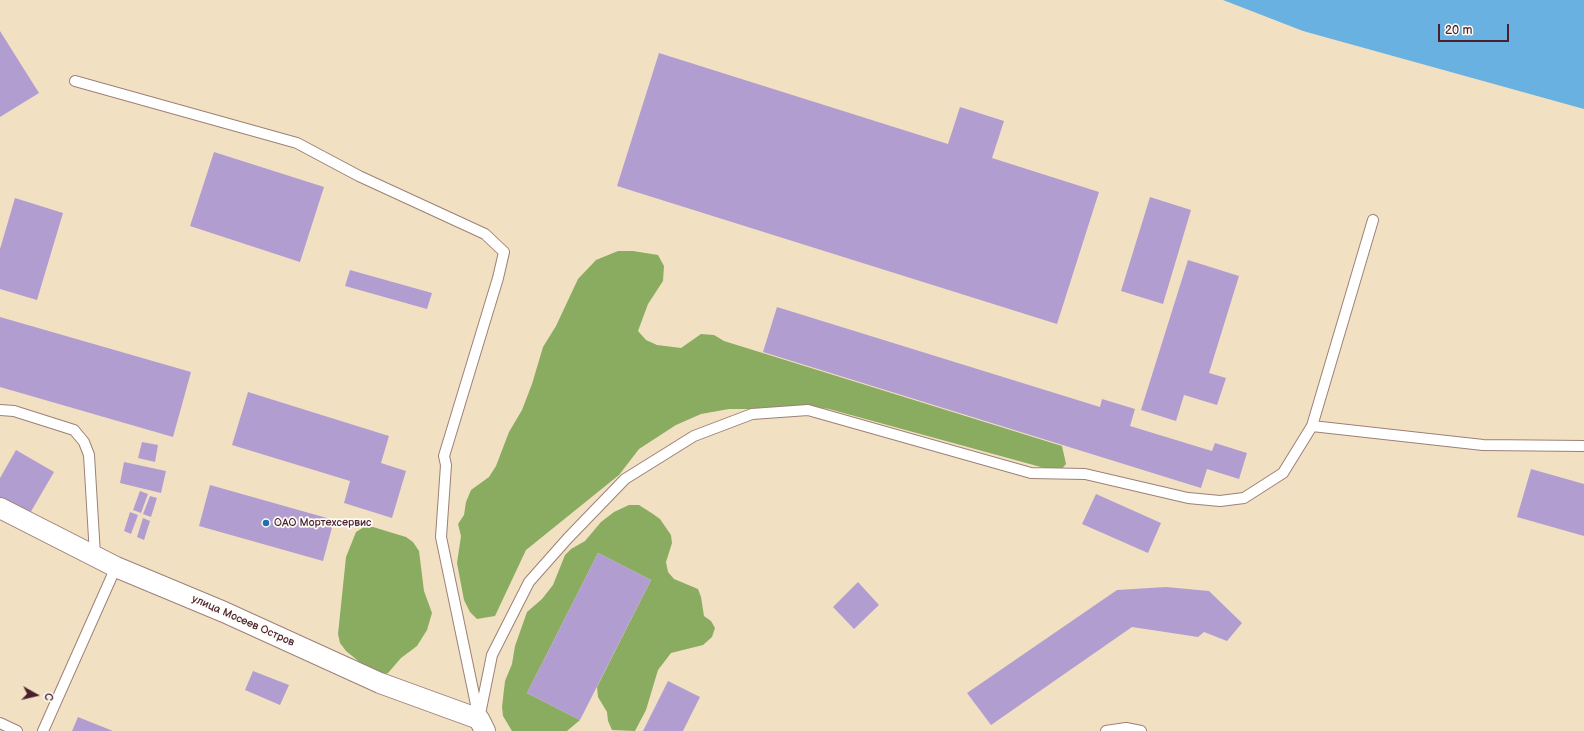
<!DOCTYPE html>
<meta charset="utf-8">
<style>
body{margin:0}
#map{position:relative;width:1584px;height:731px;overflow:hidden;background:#f2e0c3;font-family:"Balsamiq Sans",sans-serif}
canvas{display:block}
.north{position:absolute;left:16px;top:675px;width:40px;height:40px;-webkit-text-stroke:3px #fdfcf7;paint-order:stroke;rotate:98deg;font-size:11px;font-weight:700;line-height:16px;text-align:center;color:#4a1f2b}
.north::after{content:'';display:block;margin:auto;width:14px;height:18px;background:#4a1f2b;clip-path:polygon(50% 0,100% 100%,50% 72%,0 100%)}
.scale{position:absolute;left:1438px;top:24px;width:71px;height:18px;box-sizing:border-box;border:2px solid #4a1f2b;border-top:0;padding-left:5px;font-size:12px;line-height:14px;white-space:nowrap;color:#4a1f2b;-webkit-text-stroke:3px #fdfcf7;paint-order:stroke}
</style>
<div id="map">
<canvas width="1584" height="731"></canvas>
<div class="north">С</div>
<div class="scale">20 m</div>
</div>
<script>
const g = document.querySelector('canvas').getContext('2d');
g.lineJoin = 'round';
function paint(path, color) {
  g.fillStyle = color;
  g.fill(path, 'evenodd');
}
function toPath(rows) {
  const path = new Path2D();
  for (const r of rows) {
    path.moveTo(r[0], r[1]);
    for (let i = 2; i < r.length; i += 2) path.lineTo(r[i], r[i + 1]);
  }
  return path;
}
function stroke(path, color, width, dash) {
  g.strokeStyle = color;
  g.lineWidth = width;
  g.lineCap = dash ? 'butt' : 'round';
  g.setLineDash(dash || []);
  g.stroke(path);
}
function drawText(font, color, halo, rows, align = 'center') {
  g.font = font + ' "Balsamiq Sans",sans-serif';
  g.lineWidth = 3.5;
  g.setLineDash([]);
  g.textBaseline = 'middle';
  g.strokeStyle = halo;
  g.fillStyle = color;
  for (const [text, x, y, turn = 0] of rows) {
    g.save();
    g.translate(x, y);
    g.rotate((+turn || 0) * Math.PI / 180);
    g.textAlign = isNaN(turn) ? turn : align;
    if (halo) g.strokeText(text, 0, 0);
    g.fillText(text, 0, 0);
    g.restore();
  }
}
paint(toPath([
 [618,251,633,251,658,255,664,266,663,281,648,304,638,331,646,340,657,345,681,348,701,334,714,335,724,341,1062,446,1066,464,1059,472,829,409,801,405,773,409,729,409,701,414,676,425,639,449,619,475,526,550,495,616,477,619,470,612,464,600,457,563,461,536,458,524,464,515,466,502,471,490,489,477,496,466,509,432,522,410,532,384,543,347,556,326,578,279,596,260],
 [629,505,639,505,653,514,660,519,671,535,672,543,666,562,668,572,674,579,698,589,701,597,704,616,711,621,715,628,712,637,703,645,671,653,658,670,646,710,635,731,612,730,608,721,607,712,598,697,597,687,651,580,598,553,527,693,580,720,567,731,512,731,503,716,502,707,505,681,512,664,515,646,527,612,542,599,553,585,565,555,571,549,585,541,601,522,614,512],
 [364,527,373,527,406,537,413,542,419,551,424,591,432,613,427,630,417,646,401,658,388,673,378,677,346,651,340,643,338,634,346,557,356,532]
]), '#8aac60');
paint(toPath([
 [1223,0,1584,0,1584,109,1303,31]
]), '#68b1e0');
paint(toPath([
 [0,31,39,93,0,117],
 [659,53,948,144,960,107,1004,121,992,158,1099,192,1057,324,617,186],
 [214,152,324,187,300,262,190,226],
 [1150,197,1191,210,1163,304,1121,291],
 [15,198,63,213,37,300,0,289,0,249],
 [1188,260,1239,276,1209,373,1226,378,1217,405,1184,395,1176,421,1141,410],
 [350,270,432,293,427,309,345,286],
 [777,307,1100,407,1102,399,1135,409,1130,426,1212,451,1215,443,1247,453,1239,479,1207,469,1201,488,763,352],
 [0,317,191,372,173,437,0,387],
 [248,392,389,436,381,463,406,471,392,518,344,503,350,481,232,445],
 [142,442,158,445,155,462,138,458],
 [16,450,54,472,29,515,0,498,0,478],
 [124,462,166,471,161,493,120,483],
 [1531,469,1584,484,1584,536,1517,517],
 [210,485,334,520,323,561,199,526],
 [140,491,148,494,141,513,133,510],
 [1096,494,1161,523,1148,553,1082,524],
 [150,496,157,498,151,517,143,514],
 [130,512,138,515,131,534,124,531],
 [143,518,150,521,144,540,137,537],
 [598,553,651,580,580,720,527,693],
 [858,582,879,605,854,629,833,607],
 [1166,587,1209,591,1242,623,1227,641,1204,632,1198,637,1132,627,991,725,967,693,1117,590],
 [253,671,289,685,280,705,245,690],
 [668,681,700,697,683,731,643,731],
 [78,717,113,731,72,731]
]), '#b29dd1');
const service = toPath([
 [75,81,297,143,359,176,485,234,504,252,498,278,444,456,446,465,441,537,478,714],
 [0,410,14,411,74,430,84,442,89,455,95,555],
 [1312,426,1483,445,1584,446],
 [479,719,492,655,529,582,568,538,625,479,694,436,752,414,808,410,1031,473,1085,474,1188,498,1220,501,1244,498,1283,473,1312,426,1373,220],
 [0,723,17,731],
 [43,731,116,567],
 [1106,731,1126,728,1141,731]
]);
const minor = toPath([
 [0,508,116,567,224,612,380,683,479,719,485,731]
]);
stroke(service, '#9e8077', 12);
stroke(minor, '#9e8077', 22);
stroke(service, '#fff', 10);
stroke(minor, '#fff', 20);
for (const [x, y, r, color] of [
 [266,523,4,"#1f6fb2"]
]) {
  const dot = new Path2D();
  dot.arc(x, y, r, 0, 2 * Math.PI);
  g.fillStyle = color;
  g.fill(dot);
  stroke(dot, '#fdfcf7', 1.5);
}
drawText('11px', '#4a1f2b', '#fdfcf7', [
 ["ОАО Мортехсервис",274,523]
], 'left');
drawText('11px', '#4a1f2b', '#fdfcf7', [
 ["улица Мосеев Остров",243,621,24]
]);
</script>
